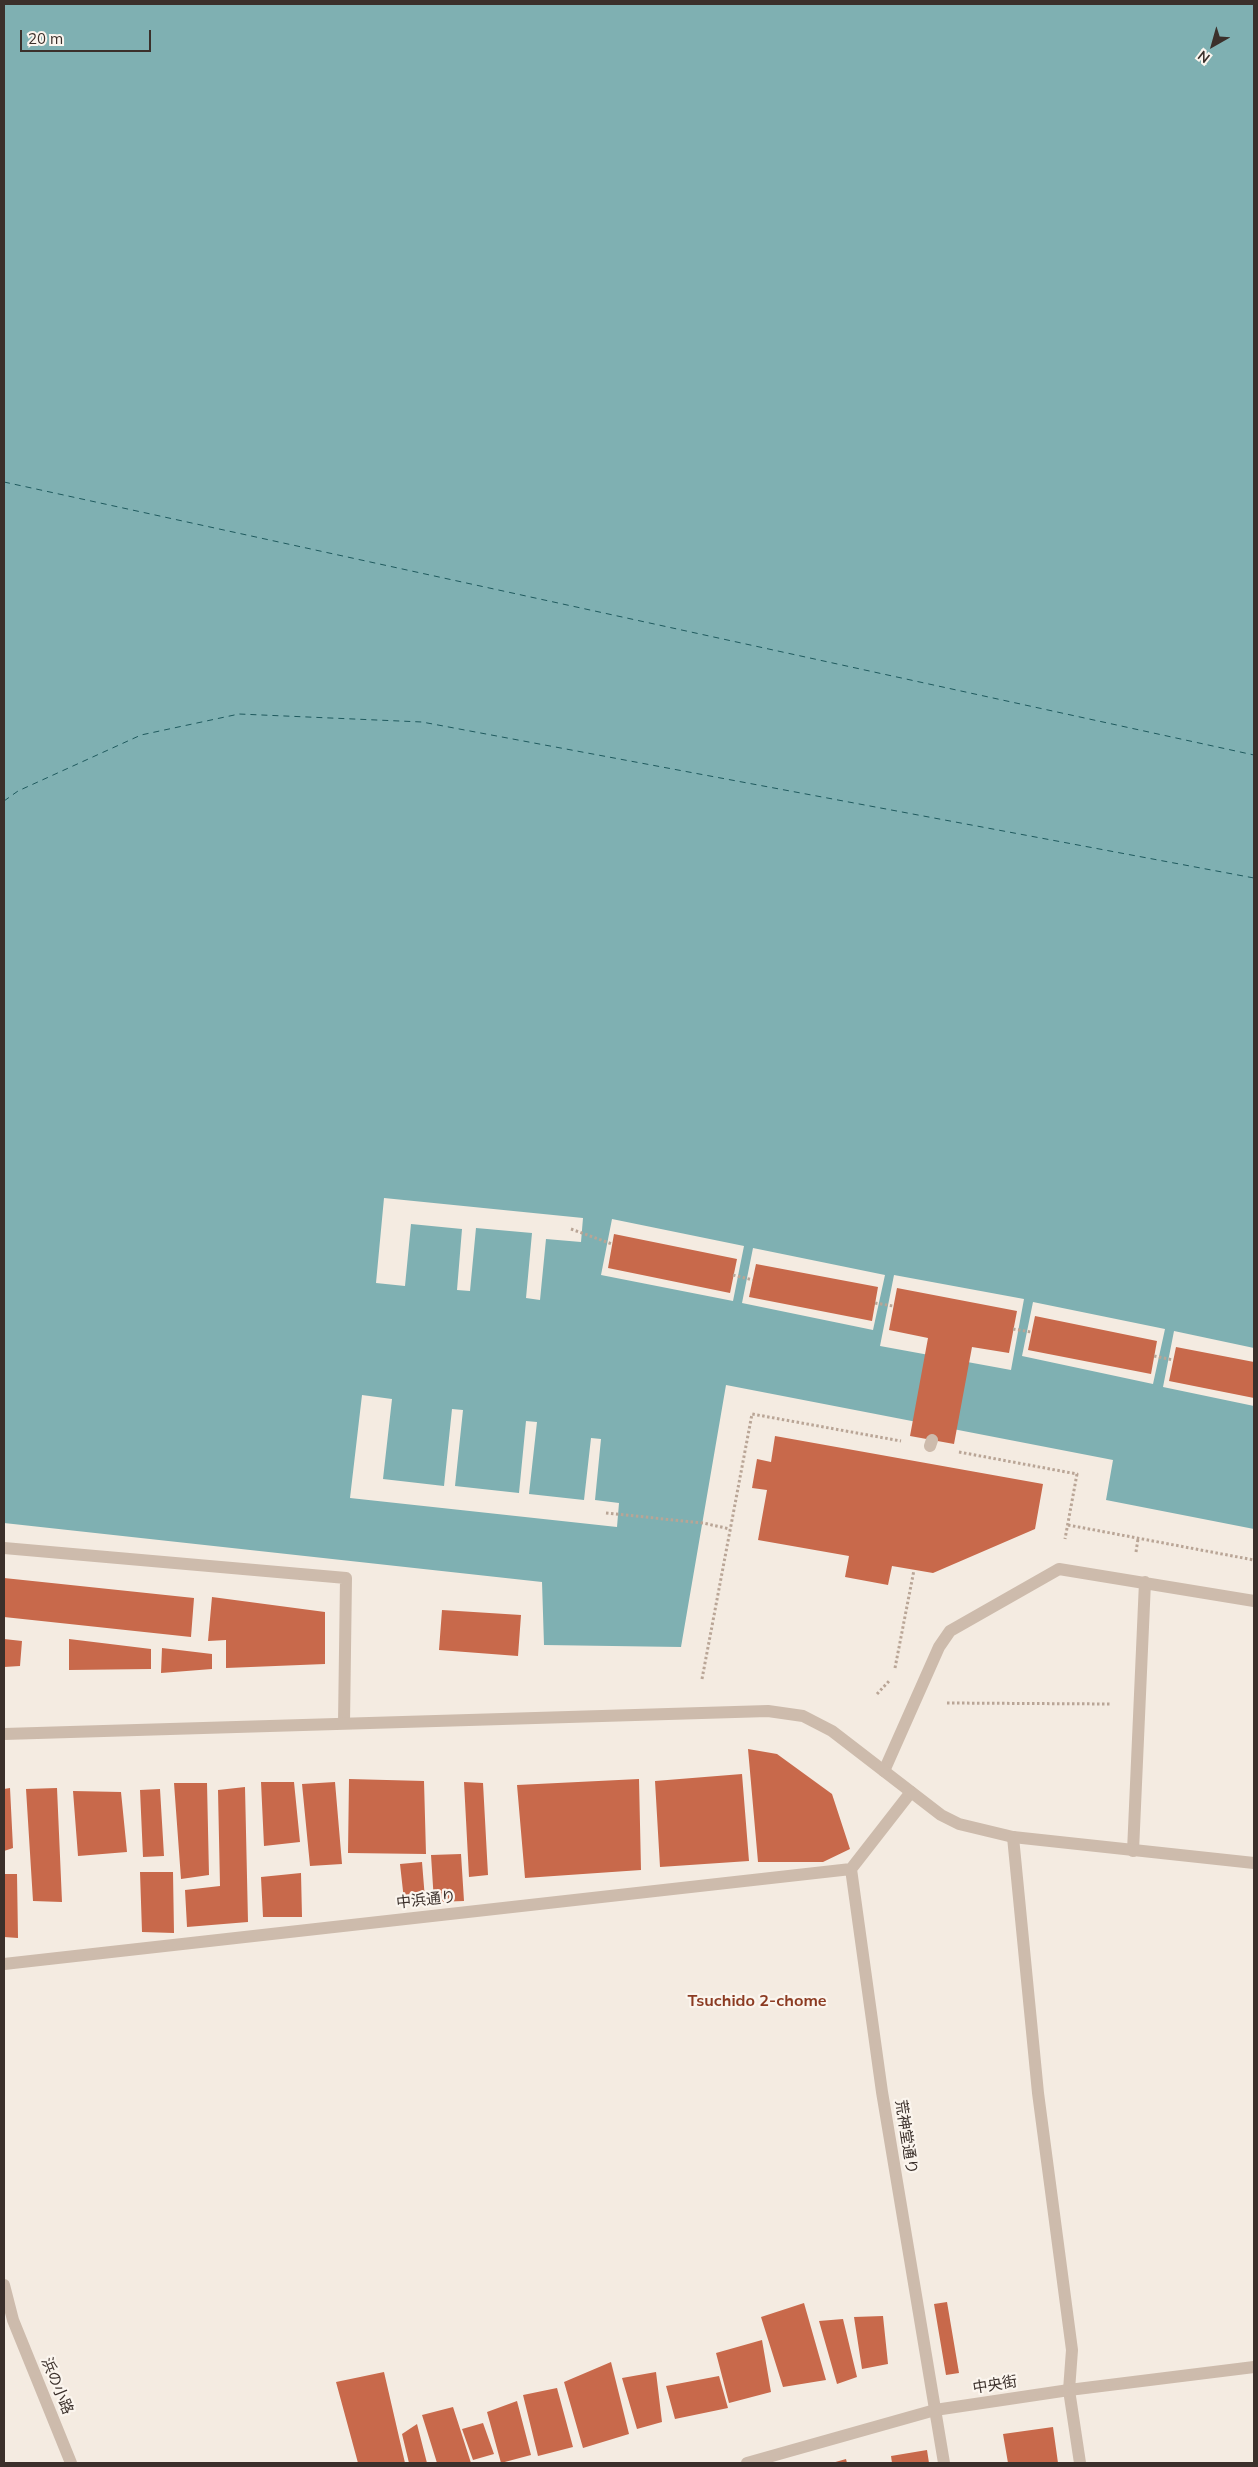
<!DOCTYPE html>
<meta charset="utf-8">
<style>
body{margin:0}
#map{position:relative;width:1258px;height:2467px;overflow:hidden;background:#f4ebe1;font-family:Mulish,sans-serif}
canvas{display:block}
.frame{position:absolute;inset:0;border:5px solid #3b302b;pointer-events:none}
.north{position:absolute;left:1188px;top:20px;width:50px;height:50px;-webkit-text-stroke:4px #fbf5ee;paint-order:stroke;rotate:218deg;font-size:14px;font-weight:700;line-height:20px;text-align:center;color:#3b302b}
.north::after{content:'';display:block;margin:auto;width:18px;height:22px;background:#3b302b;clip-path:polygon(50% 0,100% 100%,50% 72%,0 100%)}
.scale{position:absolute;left:20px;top:30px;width:131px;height:22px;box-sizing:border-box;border:2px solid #3b302b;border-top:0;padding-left:6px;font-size:15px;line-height:18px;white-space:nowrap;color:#3b302b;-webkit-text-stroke:4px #fbf5ee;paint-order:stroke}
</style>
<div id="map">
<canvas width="1258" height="2467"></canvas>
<div class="frame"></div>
<div class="north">N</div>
<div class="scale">20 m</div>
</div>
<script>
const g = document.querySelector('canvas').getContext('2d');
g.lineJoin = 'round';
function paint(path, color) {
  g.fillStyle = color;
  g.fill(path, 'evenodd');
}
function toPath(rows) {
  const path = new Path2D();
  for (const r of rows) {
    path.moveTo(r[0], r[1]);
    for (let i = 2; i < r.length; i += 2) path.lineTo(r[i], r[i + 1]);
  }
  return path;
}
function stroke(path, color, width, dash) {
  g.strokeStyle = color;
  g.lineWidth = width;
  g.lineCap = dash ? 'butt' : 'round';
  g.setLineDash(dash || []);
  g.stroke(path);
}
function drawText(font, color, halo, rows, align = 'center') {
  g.font = font + ' Mulish,"Noto Sans JP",sans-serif';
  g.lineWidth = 4.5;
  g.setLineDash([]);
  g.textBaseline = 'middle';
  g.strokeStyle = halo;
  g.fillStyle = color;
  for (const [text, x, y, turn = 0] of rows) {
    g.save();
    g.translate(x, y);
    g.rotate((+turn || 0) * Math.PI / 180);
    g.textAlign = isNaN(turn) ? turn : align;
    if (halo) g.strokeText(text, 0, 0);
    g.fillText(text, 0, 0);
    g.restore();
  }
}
paint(toPath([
 [4,4,1254,4,1254,1529,1106,1500,1113,1460,726,1385,681,1647,544,1645,542,1582,4,1523]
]), '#7fb0b2');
paint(toPath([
 [384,1198,583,1218,581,1242,546,1239,540,1300,526,1298,532,1233,476,1228,470,1291,457,1290,462,1229,411,1224,405,1286,376,1283],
 [612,1219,744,1246,733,1301,601,1275],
 [753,1248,885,1275,873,1330,742,1303],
 [894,1275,1024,1299,1011,1370,880,1346],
 [1033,1302,1165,1329,1153,1384,1022,1356],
 [1174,1331,1254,1348,1254,1406,1163,1387],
 [362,1395,392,1399,383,1479,444,1486,452,1409,463,1410,455,1486,519,1493,526,1421,537,1422,529,1494,584,1500,591,1438,601,1439,595,1500,619,1503,617,1527,350,1498]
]), '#f4ebe1');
stroke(toPath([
 [4,482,1254,755],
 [4,801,18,791,141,735,239,714,422,722,1254,878]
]), '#1f5a5e', 1, [6, 5]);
paint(toPath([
 [614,1234,737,1259,730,1293,608,1268],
 [756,1264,878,1287,872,1321,749,1297],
 [897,1288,1017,1311,1009,1353,972,1347,954,1444,910,1436,928,1338,889,1330],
 [1035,1316,1157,1341,1151,1374,1028,1350],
 [1176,1347,1254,1362,1254,1398,1169,1381],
 [775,1436,1043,1484,1035,1529,933,1573,892,1566,888,1585,845,1577,849,1556,758,1540,767,1490,752,1488,757,1459,771,1462],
 [4,1578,194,1598,191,1637,4,1617],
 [212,1597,325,1612,325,1664,226,1668,226,1640,208,1641],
 [442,1610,521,1615,518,1656,439,1650],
 [4,1639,22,1641,20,1666,4,1667],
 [69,1639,151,1649,151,1669,69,1670],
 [162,1648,212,1654,212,1669,161,1673],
 [748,1749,777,1754,832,1794,850,1849,823,1862,758,1862],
 [742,1774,749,1861,660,1867,655,1781],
 [349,1779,424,1781,426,1854,348,1853],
 [639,1779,641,1870,525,1878,517,1785],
 [261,1782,294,1782,300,1842,264,1846],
 [335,1782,342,1864,310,1866,302,1784],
 [464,1782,483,1783,488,1875,469,1877],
 [174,1783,207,1783,209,1875,181,1879],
 [245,1787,248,1922,187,1927,185,1890,220,1886,218,1790],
 [10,1788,13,1848,4,1851,4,1789],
 [57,1788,62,1902,33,1901,26,1789],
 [160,1789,164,1856,143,1857,140,1790],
 [73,1791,121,1792,127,1852,78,1856],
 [461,1854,464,1901,434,1902,431,1855],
 [422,1862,425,1899,404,1900,400,1864],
 [140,1872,173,1872,174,1933,142,1932],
 [301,1873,302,1917,263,1917,261,1877],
 [4,1874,17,1874,18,1938,4,1937],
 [947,2302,959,2373,946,2375,934,2304],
 [804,2303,826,2380,783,2387,761,2317],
 [883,2316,888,2364,862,2369,854,2317],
 [843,2319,857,2377,837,2384,819,2321],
 [762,2340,771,2392,729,2403,716,2353],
 [611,2362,629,2434,583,2448,564,2382],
 [384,2372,405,2463,358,2463,336,2382],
 [656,2372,662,2422,637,2429,622,2378],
 [719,2376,728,2408,675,2419,666,2386],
 [557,2388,573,2447,538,2456,523,2395],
 [517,2401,531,2455,501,2463,487,2412],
 [453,2407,471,2463,437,2463,422,2415],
 [483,2423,494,2454,473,2460,462,2429],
 [417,2424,427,2463,409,2463,402,2434],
 [1053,2427,1058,2463,1008,2463,1003,2434],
 [927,2450,929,2463,892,2463,891,2456],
 [846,2459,847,2463,832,2463]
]), '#c8694b');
stroke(toPath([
 [571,1229,612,1244],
 [733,1275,753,1280],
 [875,1303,893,1306],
 [1013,1329,1031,1332],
 [1154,1356,1173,1360],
 [959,1452,1077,1474,1065,1539],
 [606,1513,703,1523,730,1529],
 [1068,1525,1254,1560],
 [1136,1552,1138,1539],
 [895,1668,914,1570],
 [702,1679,752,1414,901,1441],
 [877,1694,890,1680],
 [947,1703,1111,1704]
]), '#b9a596', 3, [2.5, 2.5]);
stroke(toPath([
 [930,1446,932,1440],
 [1013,1837,1038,2093,1072,2350,1069,2390,1080,2463]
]), '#cdbbac', 12);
stroke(toPath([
 [747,2463,935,2410,1069,2390,1254,2367]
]), '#cdbbac', 12);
stroke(toPath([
 [4,1548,346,1578,344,1723],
 [884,1771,939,1647,950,1631,1059,1569,1254,1601],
 [1133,1851,1145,1582],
 [851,1869,882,2092,944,2463],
 [851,1869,911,1792],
 [4,1964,851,1869],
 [4,2285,13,2320,71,2463]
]), '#cdbbac', 12);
stroke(toPath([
 [4,1734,768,1711,803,1716,832,1731,941,1815,959,1824,1013,1837,1254,1863]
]), '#cdbbac', 12);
drawText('15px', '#3b302b', '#fbf5ee', [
 ["中浜通り",426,1900,-6],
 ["荒神堂通り",906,2137,81],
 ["中央街",995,2385,-9],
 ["浜の小路",57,2386,68]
]);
drawText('bold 16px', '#8c3b22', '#fbf5ee', [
 ["Tsuchido 2-chome",757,2001]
]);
</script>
